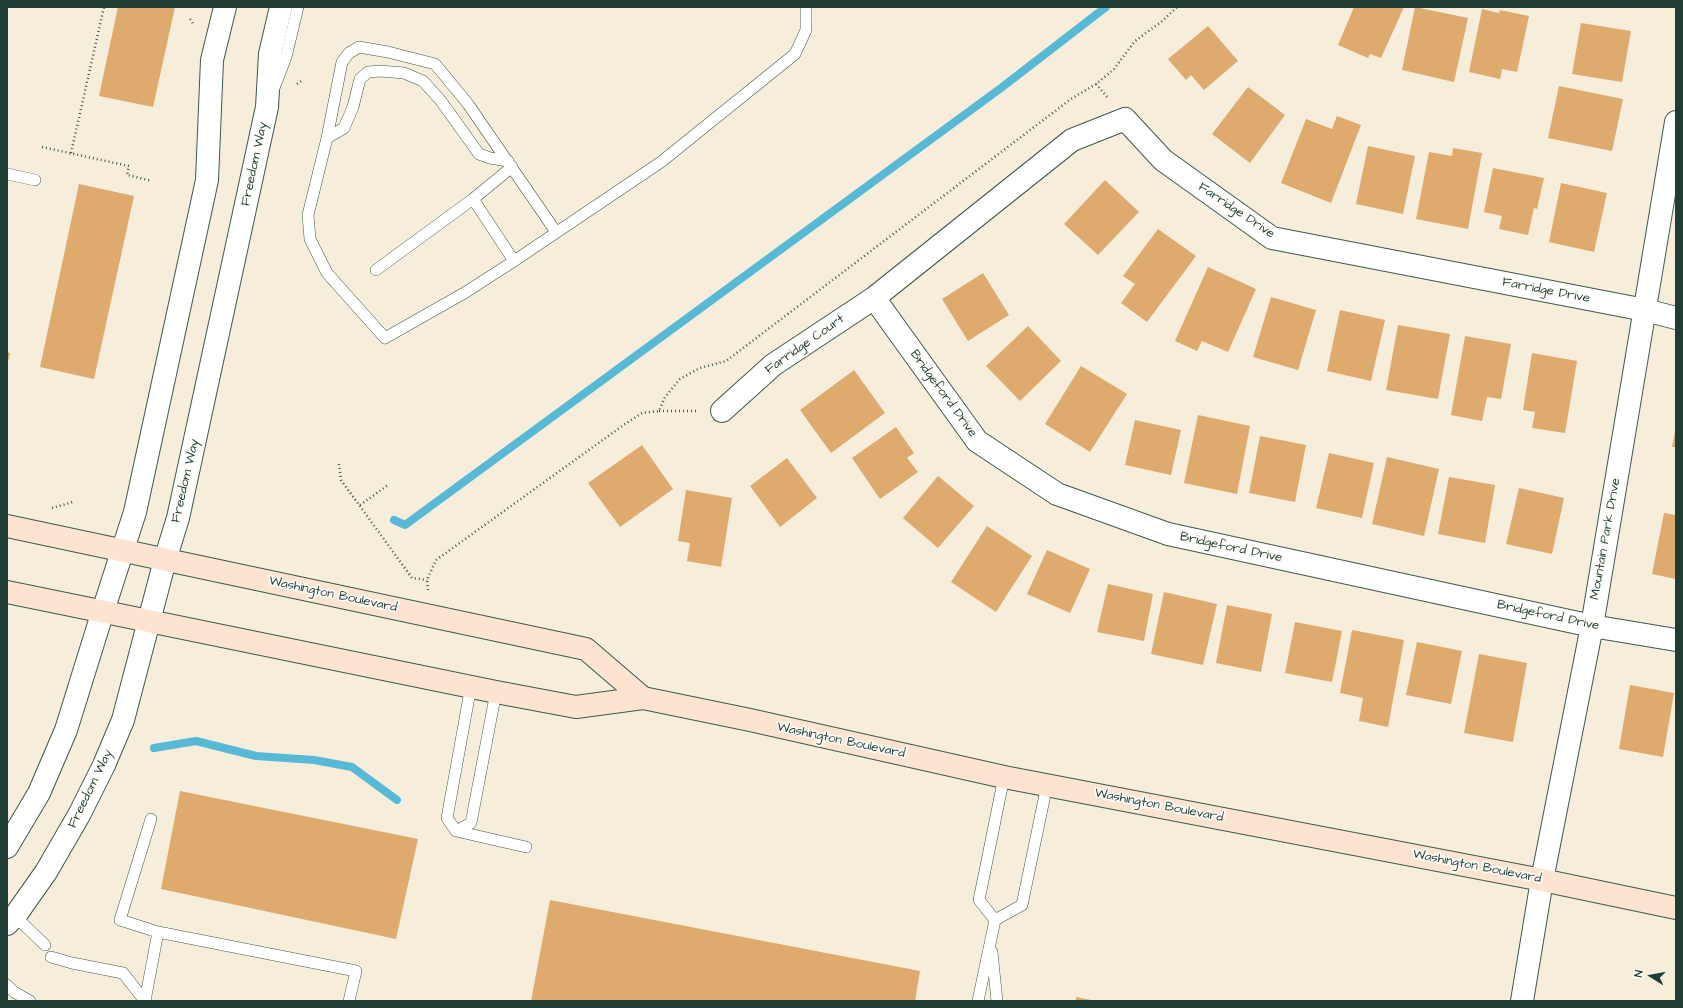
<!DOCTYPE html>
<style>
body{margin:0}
#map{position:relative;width:1683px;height:1008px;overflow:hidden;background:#f6eedb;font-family:"Architects Daughter",sans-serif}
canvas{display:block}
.frame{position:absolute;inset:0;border:8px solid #1f3d34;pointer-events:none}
.north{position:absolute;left:1631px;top:956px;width:40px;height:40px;-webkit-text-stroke:3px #fdfcf7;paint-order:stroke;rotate:281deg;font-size:11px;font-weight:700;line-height:16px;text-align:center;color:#1f3d34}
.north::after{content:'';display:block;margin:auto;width:14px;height:18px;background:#1f3d34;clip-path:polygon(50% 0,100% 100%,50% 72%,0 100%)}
</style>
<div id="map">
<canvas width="1683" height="1008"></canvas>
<div class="frame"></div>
<div class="north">N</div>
</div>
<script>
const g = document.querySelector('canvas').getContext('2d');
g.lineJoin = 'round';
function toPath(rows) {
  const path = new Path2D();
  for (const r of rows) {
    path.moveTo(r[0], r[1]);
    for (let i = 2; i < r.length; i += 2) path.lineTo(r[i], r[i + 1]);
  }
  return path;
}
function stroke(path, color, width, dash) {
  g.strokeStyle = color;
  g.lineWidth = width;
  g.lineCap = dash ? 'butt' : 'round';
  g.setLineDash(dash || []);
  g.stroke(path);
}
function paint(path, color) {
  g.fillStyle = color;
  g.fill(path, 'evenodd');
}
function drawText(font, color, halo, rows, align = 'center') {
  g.font = font + ' "Architects Daughter",sans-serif';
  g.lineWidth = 3.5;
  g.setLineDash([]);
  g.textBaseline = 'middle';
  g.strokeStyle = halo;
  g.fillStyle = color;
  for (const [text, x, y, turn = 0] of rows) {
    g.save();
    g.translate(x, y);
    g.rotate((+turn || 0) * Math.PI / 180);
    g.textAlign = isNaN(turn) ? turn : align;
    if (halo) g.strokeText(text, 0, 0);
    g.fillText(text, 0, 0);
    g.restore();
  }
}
stroke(toPath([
 [394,520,405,525,1001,88,1106,7],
 [154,748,196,741,256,756,314,760,352,767,397,800]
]), '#57b9d6', 8);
paint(toPath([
 [118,7,175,7,153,107,99,96],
 [1354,7,1404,7,1381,58,1370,54,1368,58,1338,45],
 [1415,7,1468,18,1454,82,1402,70],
 [1482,9,1499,13,1500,10,1529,16,1517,72,1502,69,1500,79,1469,72],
 [1581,23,1631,31,1622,82,1572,74],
 [1208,26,1238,61,1204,90,1191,75,1186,80,1168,59],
 [1559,86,1623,99,1612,151,1548,138],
 [1248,87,1285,115,1250,163,1212,134],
 [1337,116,1361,125,1331,203,1281,183,1306,119,1332,129],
 [1368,146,1415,156,1403,214,1356,204],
 [1453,148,1482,153,1468,229,1416,219,1429,152,1452,156],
 [1493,168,1544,178,1537,209,1534,208,1528,235,1499,229,1502,216,1484,212],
 [1105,180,1139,212,1098,255,1064,224],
 [1561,183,1607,193,1594,252,1549,242],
 [79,184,134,196,94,379,40,367],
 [1158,229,1196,256,1147,322,1121,303,1135,284,1123,276],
 [1208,267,1256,289,1228,352,1202,341,1197,351,1175,341],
 [983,273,1009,315,968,341,942,299],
 [1271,297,1316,310,1298,370,1253,357],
 [1340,310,1385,320,1371,381,1327,371],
 [1398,325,1450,334,1438,399,1386,390],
 [1028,326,1061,361,1020,401,986,366],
 [1465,336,1511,344,1501,399,1487,397,1482,421,1451,415],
 [7,352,10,353,8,362,7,362],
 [1532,353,1577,361,1565,433,1532,428,1535,412,1523,410],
 [1081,366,1127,394,1090,452,1045,424],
 [854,370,885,413,831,453,800,410],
 [1198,415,1250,426,1237,494,1184,483],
 [1135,420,1181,430,1171,475,1125,465],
 [896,427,914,453,907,458,918,472,880,499,852,458],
 [1675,432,1676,432,1676,447,1672,447],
 [1260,436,1306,445,1295,502,1249,493],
 [642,445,673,489,620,527,588,483],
 [1329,453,1374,463,1362,518,1316,508],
 [1387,457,1439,469,1424,536,1372,524],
 [787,458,817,498,780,527,750,486],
 [938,476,974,506,938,548,903,518],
 [1449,477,1495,485,1485,543,1438,534],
 [1519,488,1564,498,1552,554,1506,544],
 [686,490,732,498,721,567,687,561,690,543,678,541],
 [1664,513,1676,515,1676,579,1652,574],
 [987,526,1032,556,996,612,951,582],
 [1047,550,1090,569,1070,613,1027,594],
 [1108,584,1153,594,1144,641,1097,632],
 [1164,592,1217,604,1203,665,1151,654],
 [1227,605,1272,614,1261,672,1216,663],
 [1295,622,1342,631,1332,682,1285,673],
 [1352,630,1404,640,1388,727,1359,721,1363,698,1340,693],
 [1417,642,1462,651,1451,704,1406,695],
 [1479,654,1527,663,1513,742,1464,733],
 [1630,685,1674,693,1663,757,1619,749],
 [180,791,418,839,396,939,161,889],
 [550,900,920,971,915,1001,531,1001],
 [1076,997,1091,1000,1091,1001,1076,1001]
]), '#deaa6e');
const service = toPath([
 [274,88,286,57,298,7],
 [327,138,344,128,353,107,360,79,368,72,380,71,404,73,423,81,441,101,479,154,490,158,508,161],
 [7,174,35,180],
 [473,199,512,167],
 [556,232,468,104,435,64,388,52,359,47,349,53,342,62,327,138,308,215,310,239,327,273,385,338,466,292,514,261,661,162,795,54,806,30,806,7],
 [376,270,473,199,514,261],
 [471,686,447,818,456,831,526,847],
 [151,819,120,920,158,932],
 [456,831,471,823,496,692],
 [15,916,45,945],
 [995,920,979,900,1004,777],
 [992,952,997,1001],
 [51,957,72,963,123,973,145,1001],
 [7,985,14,992,30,1001],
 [145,1001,158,932,356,971,349,1001],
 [978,1001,995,920,1022,905,1047,785]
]);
const minor = toPath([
 [874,298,977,441,1057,494,1168,534,1592,626,1676,640],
 [722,411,773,365,874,298,1072,140,1125,119,1163,160,1272,238,1645,310,1676,318],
 [1522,1001,1542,880,1592,626,1676,122]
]);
const tertiary = toPath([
 [7,847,39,793,66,730,103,611,135,512,207,180,212,60,225,7],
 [7,924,15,916,46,872,79,815,104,765,123,720,165,560,178,518,267,107,270,54,281,7]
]);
const secondary = toPath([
 [7,526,586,649,643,698],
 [7,592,496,692,576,707,643,698,750,720,1004,777,1542,880,1676,908]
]);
stroke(service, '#3f584d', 12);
stroke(minor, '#3f584d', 24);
stroke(tertiary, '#3f584d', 24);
stroke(secondary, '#3f584d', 24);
stroke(toPath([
 [190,19,194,25],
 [297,84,303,80],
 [1096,84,1109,99],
 [42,147,129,166,127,175,152,181],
 [71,153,104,7],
 [659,411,697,411],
 [339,464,341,480,412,578,427,580],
 [360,505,388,485],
 [52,508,73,502],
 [428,590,427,580,436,560,625,424,642,413,659,411,665,397,680,379,700,368,726,361,1071,99,1096,84,1114,69,1135,41,1161,22,1177,7]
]), '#3f584d', 2.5, [1, 3]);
stroke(service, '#fff', 11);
stroke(minor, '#fff', 22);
stroke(tertiary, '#fff', 22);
stroke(secondary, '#fde4d0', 22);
drawText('13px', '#1f3d34', '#fdfcf7', [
 ["Freedom Way",255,164,-78],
 ["Farridge Drive",1236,211,34],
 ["Farridge Drive",1546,291,11],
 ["Farridge Court",805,345,-35],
 ["Bridgeford Drive",943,394,54],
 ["Freedom Way",186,481,-77],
 ["Mountain Park Drive",1606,539,-80],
 ["Bridgeford Drive",1231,548,12],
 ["Washington Boulevard",333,595,12],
 ["Bridgeford Drive",1548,616,12],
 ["Washington Boulevard",841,741,12],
 ["Freedom Way",91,789,-64],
 ["Washington Boulevard",1159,806,11],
 ["Washington Boulevard",1477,867,11]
]);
</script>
